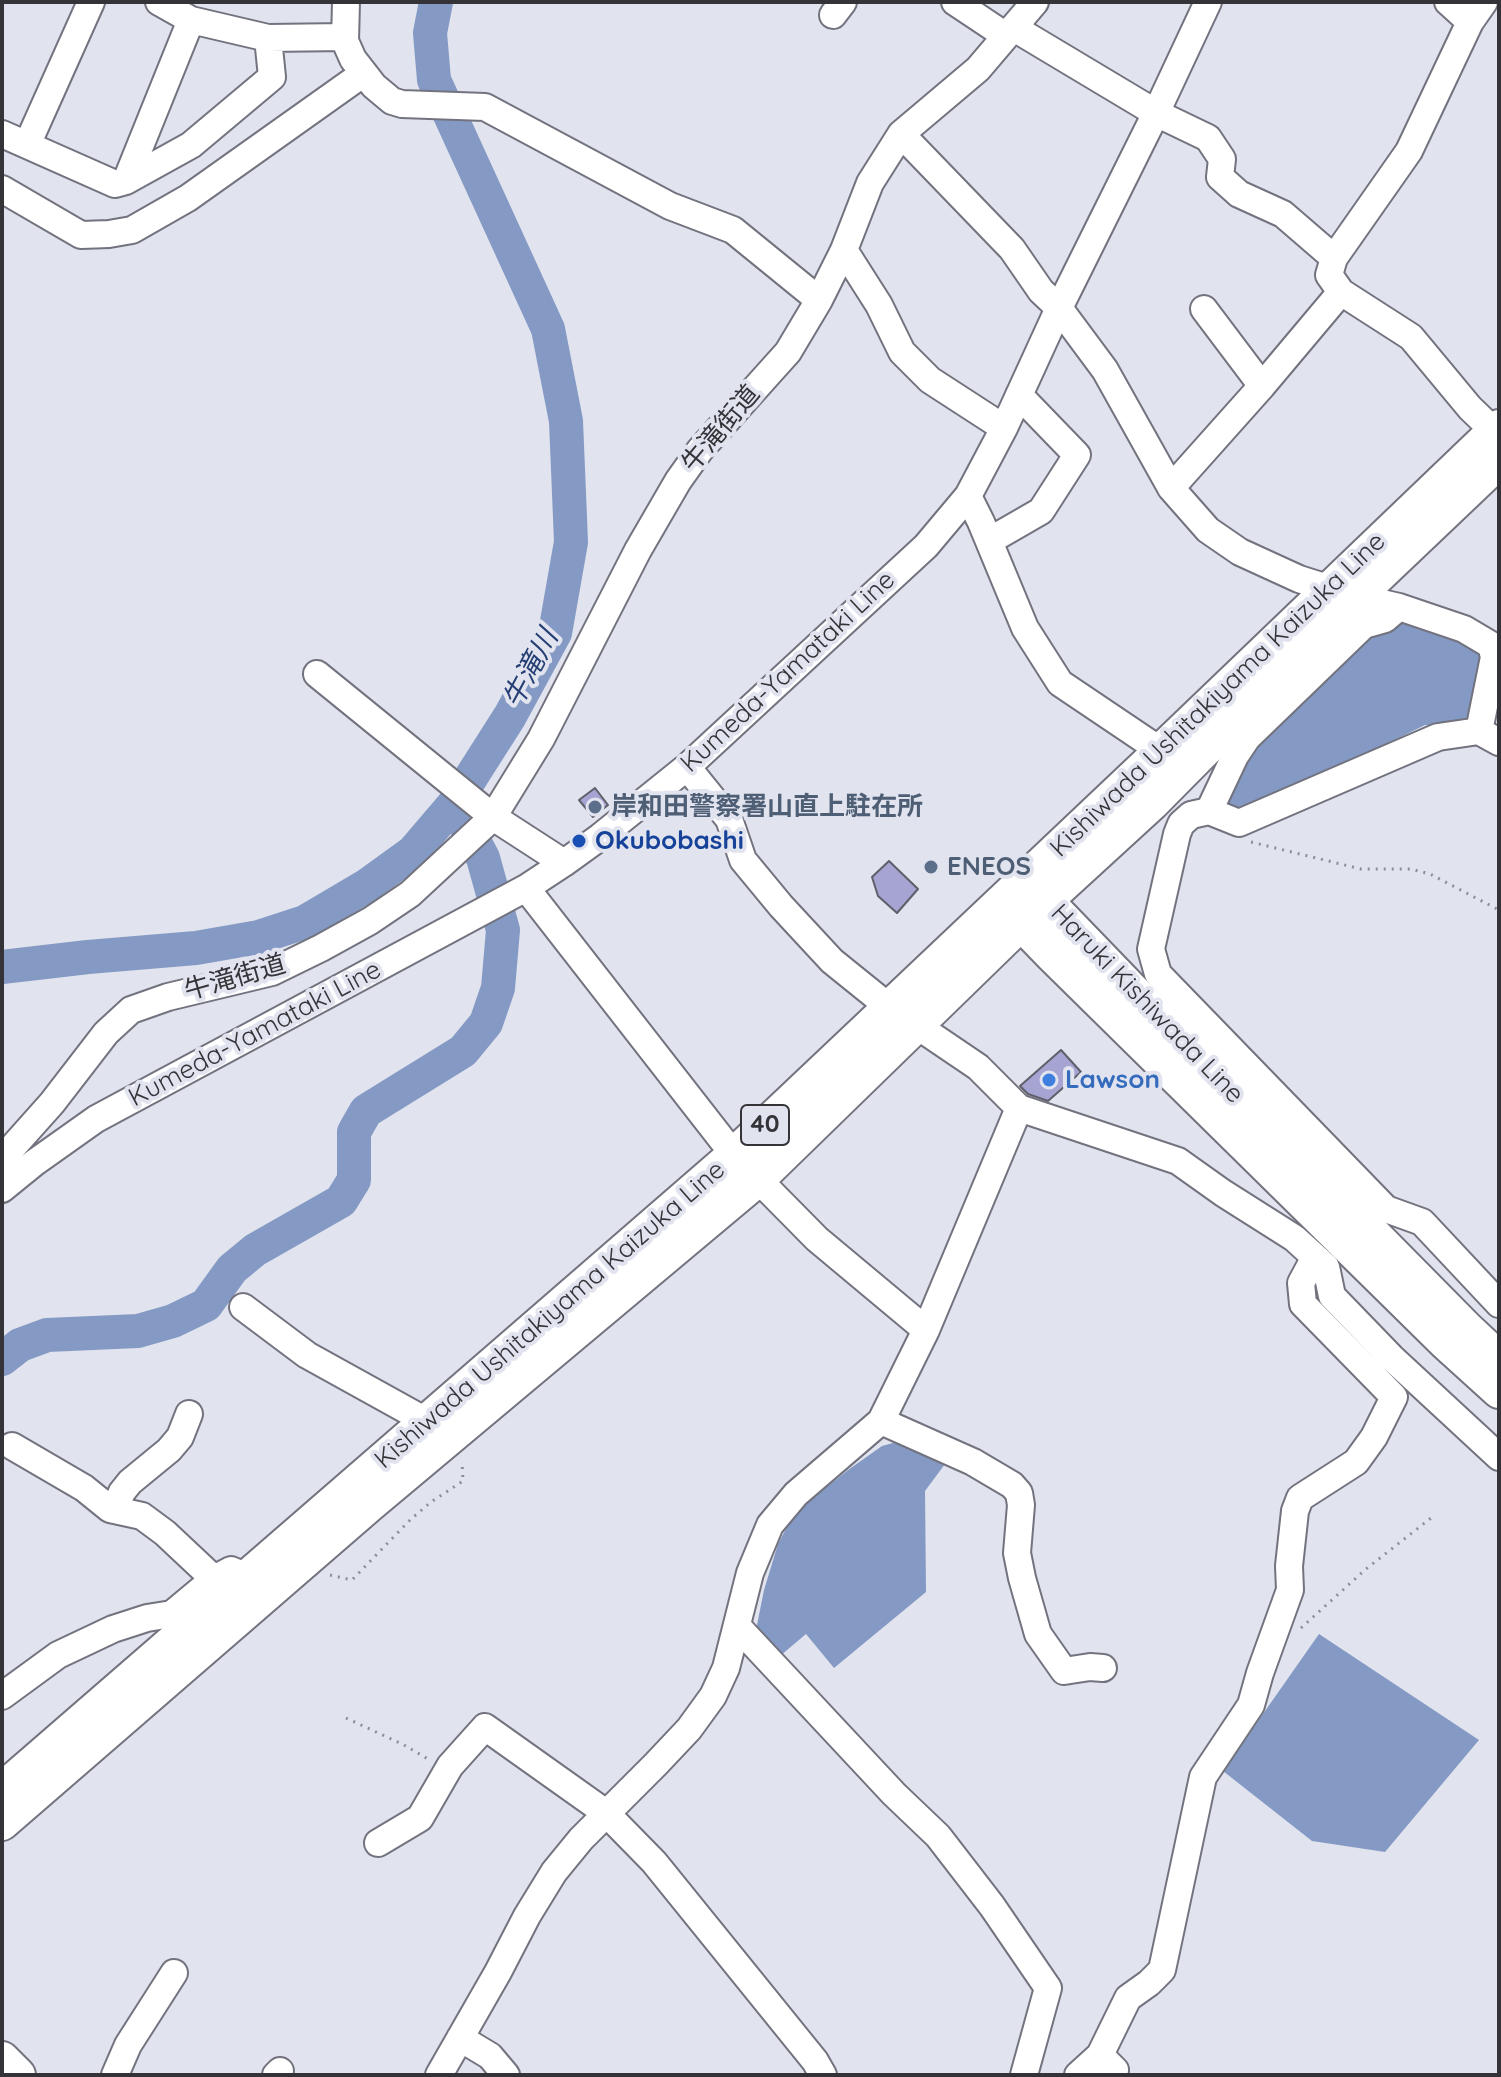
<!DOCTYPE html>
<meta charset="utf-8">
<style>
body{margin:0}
#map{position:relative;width:1501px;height:2077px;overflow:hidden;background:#e1e3ee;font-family:Quicksand,sans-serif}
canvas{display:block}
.frame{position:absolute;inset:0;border:4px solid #333338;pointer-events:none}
</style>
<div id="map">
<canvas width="1501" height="2077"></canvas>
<div class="frame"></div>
</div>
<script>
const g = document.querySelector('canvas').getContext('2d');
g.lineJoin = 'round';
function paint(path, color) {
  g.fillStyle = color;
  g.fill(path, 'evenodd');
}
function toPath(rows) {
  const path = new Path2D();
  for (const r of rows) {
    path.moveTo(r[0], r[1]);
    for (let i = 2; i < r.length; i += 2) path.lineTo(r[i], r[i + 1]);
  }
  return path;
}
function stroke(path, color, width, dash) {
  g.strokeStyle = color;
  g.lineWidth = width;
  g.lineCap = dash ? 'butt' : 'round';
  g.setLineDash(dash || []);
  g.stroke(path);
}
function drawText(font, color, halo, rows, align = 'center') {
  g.font = font + ' Quicksand,"Noto Sans JP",sans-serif';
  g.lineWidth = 8;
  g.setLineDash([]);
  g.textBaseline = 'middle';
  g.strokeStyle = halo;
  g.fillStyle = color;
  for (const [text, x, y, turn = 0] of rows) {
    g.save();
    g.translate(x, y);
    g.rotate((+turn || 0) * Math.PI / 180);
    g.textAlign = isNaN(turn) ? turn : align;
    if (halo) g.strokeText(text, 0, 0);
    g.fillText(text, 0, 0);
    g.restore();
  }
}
paint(toPath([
 [1396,618,1432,627,1484,650,1472,728,1425,725,1262,805,1228,811,1229,803,1222,800,1245,752,1362,635],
 [893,1443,907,1445,948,1460,925,1491,926,1592,834,1668,806,1634,780,1656,756,1630,764,1590,778,1544,788,1525,803,1506,848,1470,882,1446],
 [1319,1634,1479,1740,1385,1852,1312,1841,1223,1771]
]), '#849ac4');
stroke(toPath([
 [2,967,88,957,196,948,259,937,305,922,366,886,413,852,454,804,510,716,555,633,571,542,566,421,548,329,434,80,430,33,436,2],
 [2,1359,20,1345,47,1335,138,1331,173,1321,206,1305,232,1269,255,1250,341,1201,354,1180,354,1132,366,1111,463,1051,486,1023,498,988,503,930,483,858,456,807]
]), '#849ac4', 34);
const building = toPath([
 [595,788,608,805,593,817,579,800,595,788],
 [889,861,918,889,897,913,878,896,872,877,889,861],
 [1061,1050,1081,1072,1048,1101,1028,1094,1020,1086,1061,1050]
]);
paint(building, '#a5a4d2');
stroke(building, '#5f5f69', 2);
const minor = toPath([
 [159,2,191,20,268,38,345,37],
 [346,2,345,41,353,59,374,86,392,101,402,104,485,107,670,206,733,230,819,300],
 [955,2,1006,36],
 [1448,2,1470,22],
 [1484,2,1470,22,1409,151,1334,258,1329,275,1341,292,1411,337,1470,408,1494,431],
 [833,15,843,2],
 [1014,28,1156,113,1208,138,1222,159,1220,177,1239,194,1283,214,1334,258],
 [2,134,115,184,126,181,191,145,272,77,268,38],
 [901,134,1012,249,1041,291,1059,308,1105,370,1171,488,1208,530,1240,552,1299,579,1356,597,1399,607,1464,629,1491,645,1494,657,1479,731,1499,742],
 [27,145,91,2],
 [126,181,191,20],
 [2,189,81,235,109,234,132,230,188,198,364,73],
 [844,250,879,305,902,352,930,380,1004,428],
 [1204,309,1262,386],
 [1171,488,1262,386,1341,292],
 [968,496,981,522,1025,628,1060,683,1161,751],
 [989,541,1041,511,1077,455,1019,395],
 [1399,607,1385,619,1364,625,1247,738,1235,756,1209,811,1191,815,1181,824,1177,834,1151,949,1158,974,1386,1209,1422,1222,1499,1304],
 [687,767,729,819,743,860,781,906,832,961,889,1007],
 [1209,811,1239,823,1438,737,1479,731],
 [564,863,493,817,541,739,638,550,678,481,700,450,788,352,819,300,844,250,870,183,901,134,978,69,1035,2],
 [526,888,734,1155,817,1239,926,1330],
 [916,1025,978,1067,1019,1108,1178,1161,1223,1193,1294,1238,1326,1267,1332,1296,1392,1358,1499,1457],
 [2,1159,52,1103,106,1033,131,1010,168,997,272,972,321,948,370,921,410,894,493,817,317,674],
 [2,1189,34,1163,96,1119,526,888,564,863,600,837,687,767,926,546,968,496,1004,428,1059,308,1156,113,1208,2],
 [243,1307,307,1355,428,1422],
 [881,1421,973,1462,1012,1485,1019,1493,1021,1505,1017,1553,1022,1578,1038,1634,1064,1671,1090,1667,1103,1668],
 [12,1446,84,1488,110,1509,142,1516,165,1533,214,1579,231,1570,248,1577],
 [114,1510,122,1492,130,1482,169,1450,180,1437,189,1414],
 [737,1626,894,1794,938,1836,992,1906,1048,1988,1024,2075],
 [2,1696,58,1655,113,1629,147,1618,172,1614,214,1579],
 [378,1843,420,1818,450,1766,485,1727,606,1813,654,1862,815,2061,823,2075],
 [460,2038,490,2056,506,2075],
 [115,2075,128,2045,174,1973],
 [276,2075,280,2071],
 [439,2075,498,1972,527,1916,554,1872,581,1839,656,1764,689,1729,713,1696,726,1668,750,1573,770,1525,796,1494,881,1421,926,1330,1019,1108],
 [1078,2075,1100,2055],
 [1114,2075,1115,2070,1100,2055,1128,1998,1149,1983,1162,1970,1203,1777,1251,1705,1260,1673,1290,1590,1289,1566,1295,1511,1300,1498,1356,1462,1374,1437,1394,1397,1303,1304,1301,1283,1315,1257]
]);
const major = toPath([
 [1024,893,1046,901,1129,987,1467,1329,1499,1359],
 [1016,901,1021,923,1053,956,1446,1343,1499,1391],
 [2,1790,734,1155,1161,751,1499,427],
 [2,1823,369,1505,758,1179,1021,923,1152,803,1356,597,1499,461],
 [2,2059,18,2075]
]);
stroke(minor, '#72737e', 30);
stroke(major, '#72737e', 38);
stroke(toPath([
 [1251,842,1361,869,1411,869,1430,874,1499,910],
 [330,1575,352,1580,411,1519,431,1502,463,1481,462,1461],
 [1301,1628,1366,1569,1431,1518],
 [346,1718,404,1745,428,1759]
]), '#8d8e96', 3, [2, 6]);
stroke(minor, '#fff', 26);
stroke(major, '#fff', 34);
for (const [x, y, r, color] of [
 [595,807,8,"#5c6f8a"],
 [579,841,8,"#1a4fb4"],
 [931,867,8,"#5c6f8a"],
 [1049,1080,8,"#3f7fe0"]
]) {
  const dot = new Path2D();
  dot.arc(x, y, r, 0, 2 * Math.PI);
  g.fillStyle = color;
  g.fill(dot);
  stroke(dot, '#e1e3ee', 3);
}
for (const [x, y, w] of [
 [765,1125,48]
]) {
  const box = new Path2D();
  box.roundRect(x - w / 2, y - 20, w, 40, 6);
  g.fillStyle = '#e1e3ee';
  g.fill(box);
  stroke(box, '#333338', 2);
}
drawText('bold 24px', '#333338', null, [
 ["40",765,1125]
]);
drawText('26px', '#333338', '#e1e3ee', [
 ["牛滝街道",721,429,-50],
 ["Kumeda-Yamataki Line",788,672,-43],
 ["Kishiwada Ushitakiyama Kaizuka Line",1218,695,-44],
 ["牛滝街道",235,978,-16],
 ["Haruki Kishiwada Line",1147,1004,46],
 ["Kumeda-Yamataki Line",255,1034,-28],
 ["Kishiwada Ushitakiyama Kaizuka Line",550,1315,-41]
]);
drawText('bold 26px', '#4e5e75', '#e1e3ee', [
 ["岸和田警察署山直上駐在所",611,807],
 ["ENEOS",947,867]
], 'left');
drawText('bold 26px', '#164399', '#e1e3ee', [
 ["Okubobashi",595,841]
], 'left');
drawText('bold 26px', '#366cbe', '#e1e3ee', [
 ["Lawson",1065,1080]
], 'left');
drawText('italic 28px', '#253f74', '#e1e3ee', [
 ["牛滝川",531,669,-62]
]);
</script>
